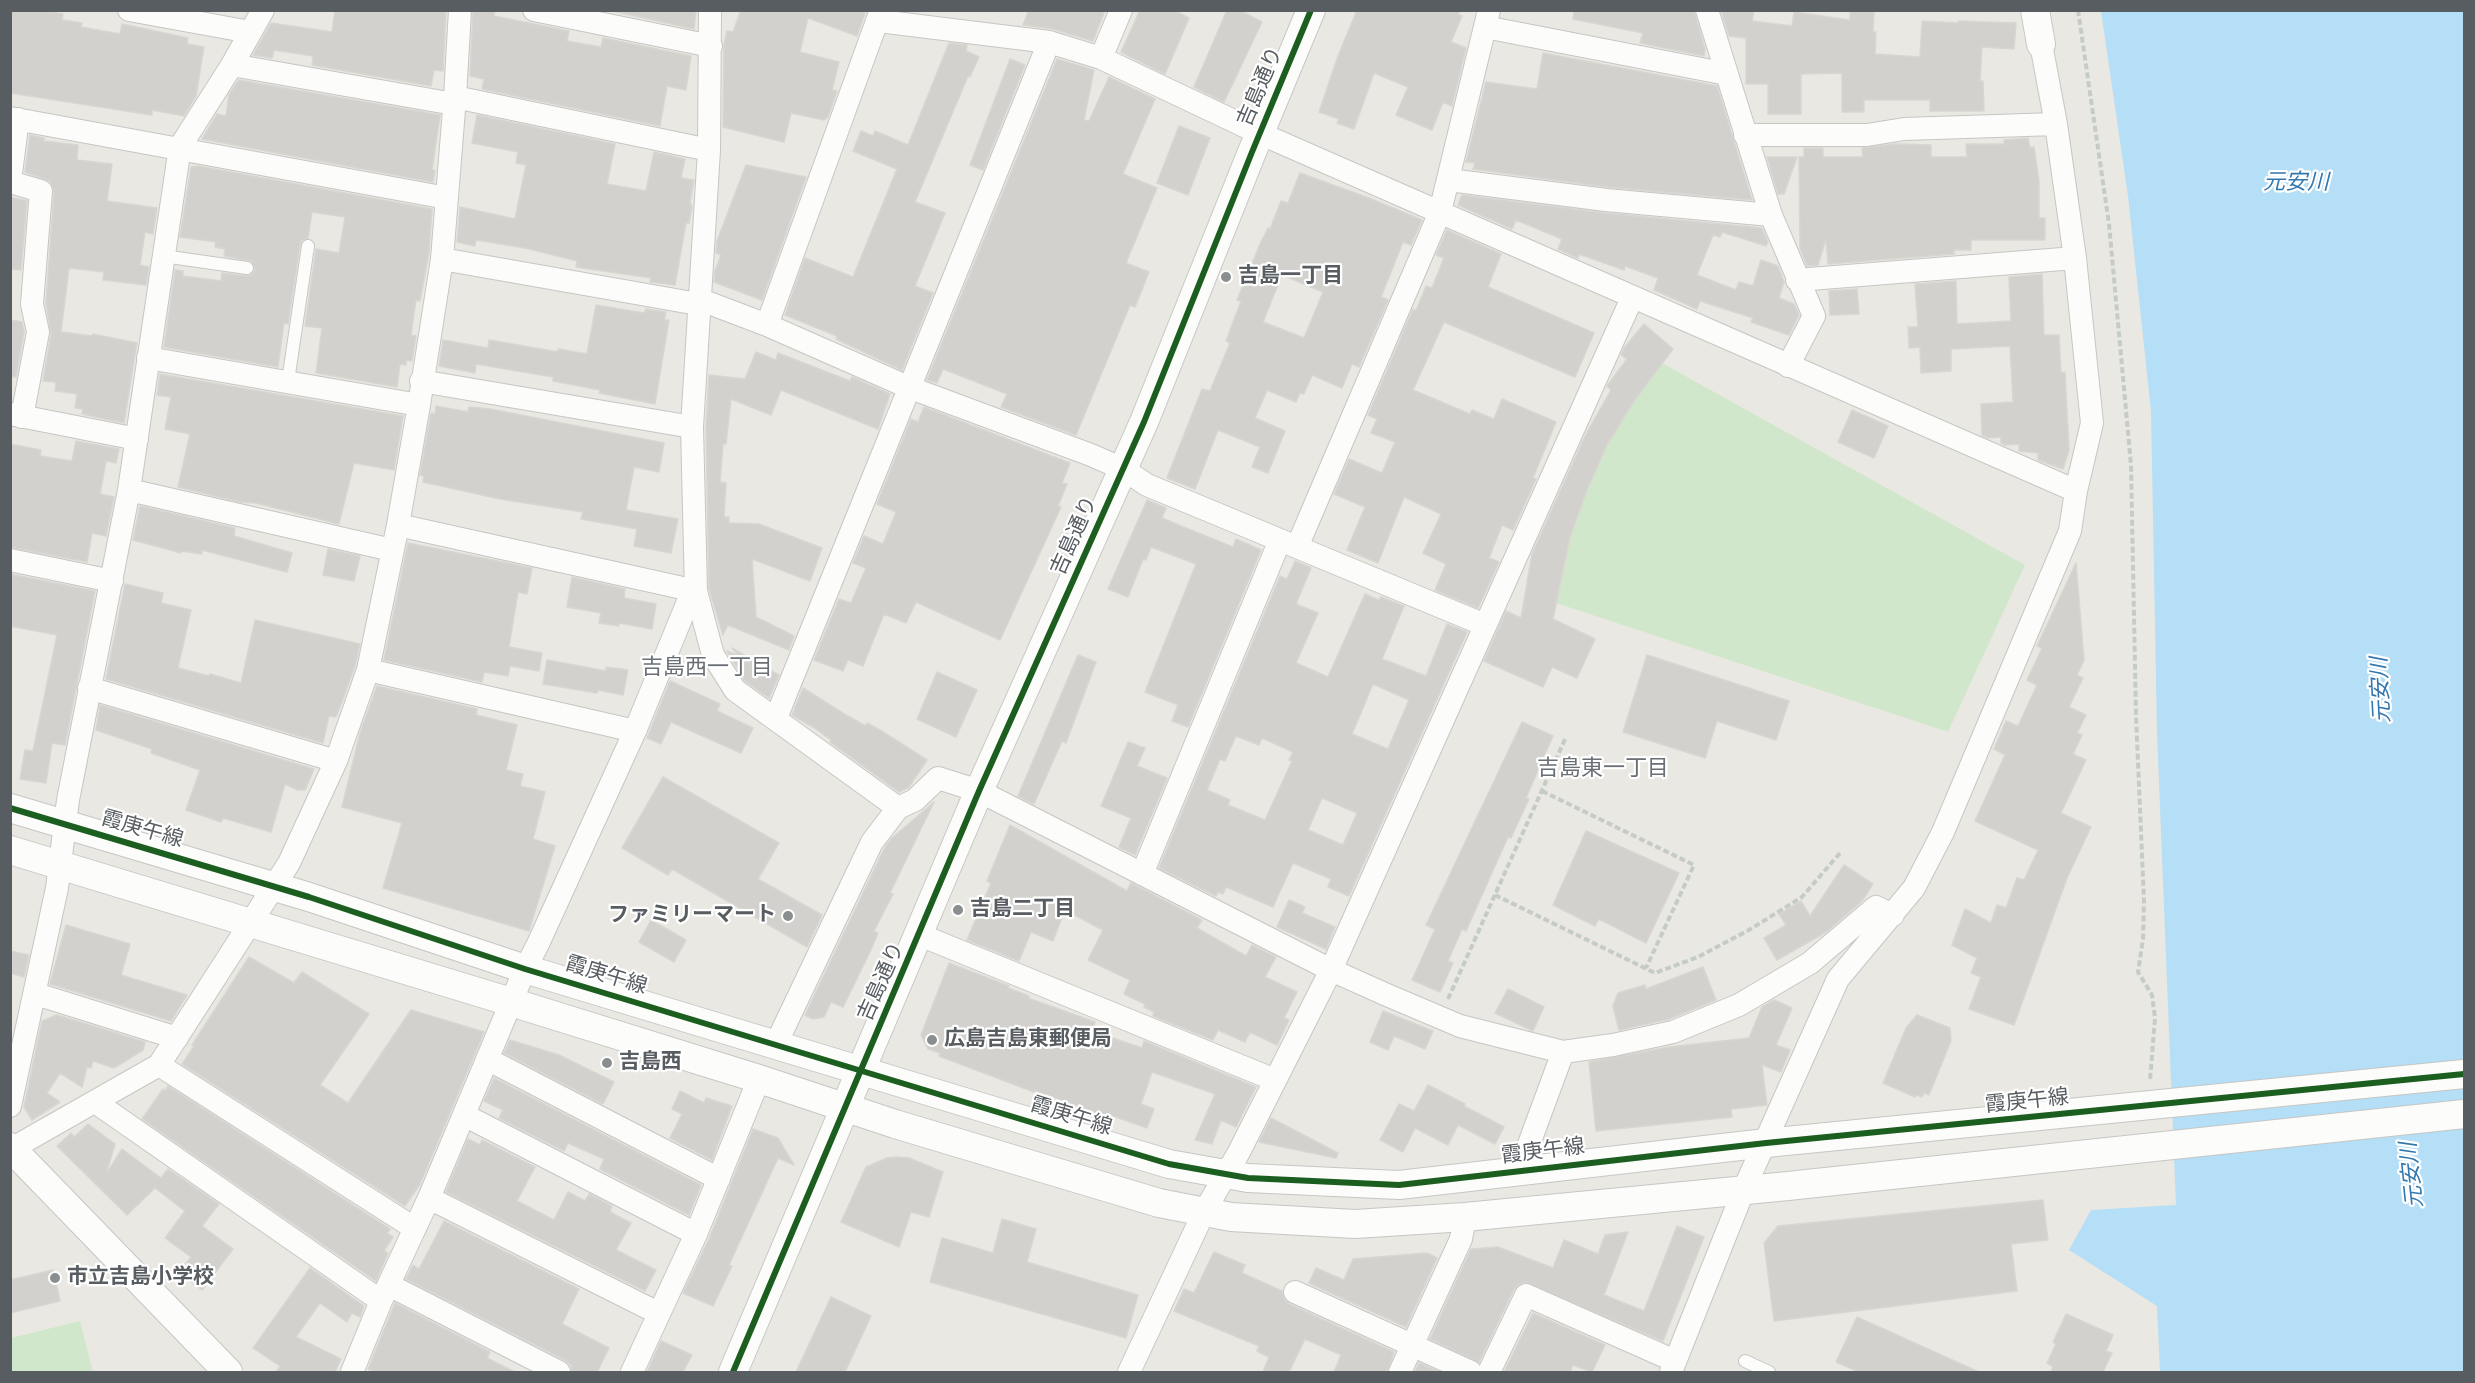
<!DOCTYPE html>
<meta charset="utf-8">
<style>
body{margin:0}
#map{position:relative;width:2475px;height:1383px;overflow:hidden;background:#eae8e2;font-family:Poppins,sans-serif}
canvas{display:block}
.frame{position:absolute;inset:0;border:12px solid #585d62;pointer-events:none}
</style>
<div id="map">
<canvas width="2475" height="1383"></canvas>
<div class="frame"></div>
</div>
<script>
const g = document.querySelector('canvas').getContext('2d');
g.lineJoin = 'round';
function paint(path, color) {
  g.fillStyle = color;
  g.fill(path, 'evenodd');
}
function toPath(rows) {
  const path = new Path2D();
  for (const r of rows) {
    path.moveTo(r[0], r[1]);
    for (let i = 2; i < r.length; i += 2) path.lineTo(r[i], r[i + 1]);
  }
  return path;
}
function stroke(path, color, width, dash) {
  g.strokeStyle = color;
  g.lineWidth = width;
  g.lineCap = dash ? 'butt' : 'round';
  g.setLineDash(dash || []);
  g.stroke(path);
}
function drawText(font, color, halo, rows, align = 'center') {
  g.font = font + ' Poppins,"Noto Sans JP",sans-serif';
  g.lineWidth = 4.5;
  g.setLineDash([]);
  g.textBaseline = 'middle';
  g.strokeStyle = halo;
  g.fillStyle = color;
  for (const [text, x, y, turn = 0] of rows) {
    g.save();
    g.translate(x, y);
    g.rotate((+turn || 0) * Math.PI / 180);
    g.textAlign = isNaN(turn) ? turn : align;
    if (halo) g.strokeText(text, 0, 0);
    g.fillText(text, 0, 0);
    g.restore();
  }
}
paint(toPath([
 [1662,363,2025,565,1948,732,1556,603,1570,537,1587,490,1607,445,1634,401],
 [80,1321,93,1372,11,1372,11,1338]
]), '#d1e7cb');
paint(toPath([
 [2101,11,2464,11,2464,1372,2160,1372,2157,1306,2069,1250,2091,1210,2176,1205,2157,733,2151,411,2128,196]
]), '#b4dff6');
const building = toPath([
 [10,10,39,10,63,14,62,20,82,23,81,27,120,34,122,24,188,38,187,44,204,47,196,96,184,116,152,110,152,115,10,93,10,10],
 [335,10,437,10,446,12,443,71,434,70,431,86,312,65,313,56,274,50,272,58,253,55,271,23,332,32,335,10],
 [473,10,495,10,494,16,569,31,567,41,601,47,603,38,691,56,686,90,667,86,660,126,482,89,484,79,470,76,473,10],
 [608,10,696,10,694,29,608,10],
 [741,10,866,10,857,36,808,18,800,52,839,62,832,90,837,91,828,117,824,120,791,113,784,142,723,127,724,44,727,31,733,32,741,10],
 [1029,10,1105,10,1093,41,1053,29,1023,25,1029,10],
 [1140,10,1173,10,1189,18,1165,74,1121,52,1140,10],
 [1227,10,1239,10,1262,22,1224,102,1194,87,1227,10],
 [1357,10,1460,10,1458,14,1462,16,1451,42,1466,48,1452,106,1443,102,1432,130,1396,115,1408,87,1374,73,1354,129,1337,123,1339,119,1319,112,1338,56,1357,10],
 [1574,10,1694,11,1705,49,1704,56,1640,43,1643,33,1573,19,1574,10],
 [1721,10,1754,10,1752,21,1792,26,1794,12,1850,20,1850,10,1874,10,1873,32,1876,32,1875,54,1920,57,1922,21,1958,23,1958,21,2016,23,2014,49,1982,47,1980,81,1983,81,1984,111,1930,111,1930,100,1864,100,1864,112,1842,112,1842,73,1801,74,1801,114,1768,114,1768,84,1746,84,1746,38,1729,36,1721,10],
 [949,43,967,45,966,51,979,57,970,77,968,76,915,202,945,213,915,286,933,293,902,370,836,339,837,336,785,315,805,258,853,277,897,169,853,151,861,131,873,136,875,131,908,145,949,43],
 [1543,53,1717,86,1752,200,1607,187,1473,169,1475,163,1466,162,1486,82,1537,89,1543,53],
 [1010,59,1025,65,983,170,970,165,1010,59],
 [1057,59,1094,70,1084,120,1089,121,1109,77,1155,99,1123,174,1157,188,1126,263,1149,272,1135,307,1130,305,1076,435,1001,407,1007,394,943,369,937,383,927,380,1057,59],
 [239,80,440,115,432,170,435,170,433,182,202,139,217,114,226,116,229,94,239,80],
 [477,115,615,144,607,184,646,191,654,152,685,159,681,178,694,180,690,202,692,207,689,223,686,223,675,285,650,282,651,278,576,267,577,261,525,248,476,240,475,246,457,242,460,207,515,219,526,165,516,163,518,152,472,143,477,115],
 [1179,126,1210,138,1188,195,1157,183,1179,126],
 [30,135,44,138,44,141,78,145,77,160,112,164,107,201,157,208,153,234,145,232,140,265,149,267,146,285,103,280,104,272,69,268,61,332,92,336,93,334,137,343,124,423,82,414,83,409,75,408,77,394,55,391,56,382,43,381,51,334,46,303,54,192,50,181,25,172,30,135],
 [2028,138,2030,148,2034,147,2039,181,2039,218,2045,218,2045,240,1971,240,1971,250,1954,250,1954,254,1828,264,1826,239,1818,265,1807,266,1800,248,1799,157,1804,157,1804,148,1823,148,1823,157,1863,157,1862,148,1895,144,1931,145,1931,157,1967,157,1966,144,2004,144,2004,140,2028,138],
 [1767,157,1797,157,1784,194,1778,194,1767,157],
 [746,165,806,177,762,300,714,282,715,271,721,255,716,253,717,241,746,165],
 [198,166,432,209,429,252,420,301,416,300,411,335,416,336,412,361,406,360,406,365,400,364,397,387,316,373,322,328,305,326,316,249,339,253,345,217,312,212,308,238,302,240,300,245,288,324,284,323,278,367,164,347,175,270,183,271,183,276,221,281,222,273,246,276,251,275,255,270,252,261,224,256,225,249,215,247,216,242,180,237,191,167,198,166],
 [1300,173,1369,198,1422,220,1411,245,1403,242,1381,297,1388,300,1359,367,1352,364,1342,388,1312,375,1304,394,1300,393,1296,402,1267,390,1255,418,1285,431,1268,473,1252,467,1260,447,1218,430,1195,489,1167,478,1202,389,1210,391,1230,343,1226,341,1241,301,1237,300,1260,244,1268,228,1270,229,1281,201,1288,203,1300,173],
 [1282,275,1323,292,1304,338,1263,322,1282,275],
 [1462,195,1605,213,1762,228,1768,242,1766,246,1722,232,1720,237,1713,235,1697,275,1736,290,1739,282,1753,286,1761,260,1778,266,1784,282,1779,298,1794,304,1799,315,1789,335,1751,322,1753,318,1700,301,1697,309,1654,290,1658,278,1625,266,1624,270,1579,254,1578,258,1558,249,1562,239,1516,220,1512,229,1458,205,1462,195],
 [10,197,27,201,21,270,10,269,10,197],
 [1447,230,1501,254,1488,287,1594,333,1575,377,1444,322,1413,390,1470,414,1472,410,1494,419,1502,399,1556,422,1533,478,1536,479,1513,530,1502,525,1489,558,1499,562,1478,608,1435,590,1446,564,1423,553,1441,514,1404,497,1378,563,1347,550,1365,507,1334,494,1349,459,1382,473,1395,442,1371,433,1377,419,1368,415,1413,309,1416,311,1426,286,1432,288,1444,258,1436,255,1447,230],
 [2042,274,2044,335,2059,335,2061,373,2065,372,2069,450,2063,469,2038,460,2038,453,2019,451,2019,444,2005,445,2001,443,2001,437,1988,438,1982,435,1981,404,2013,402,2010,346,1951,349,1951,371,1921,373,1920,347,1909,348,1908,327,1918,327,1915,284,1956,281,1957,324,2011,321,2009,277,2042,274],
 [1857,289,1859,314,1830,315,1829,291,1857,289],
 [596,305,644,313,646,309,666,312,664,320,669,320,655,404,599,393,600,390,553,381,553,377,476,364,475,373,439,366,443,340,488,348,489,340,558,352,558,349,587,354,596,305],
 [10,320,22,322,24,332,16,377,10,376,10,320],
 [1644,324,1673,349,1634,401,1607,445,1587,490,1570,537,1553,619,1595,639,1577,678,1552,667,1543,687,1484,661,1506,611,1521,618,1532,554,1586,434,1611,390,1607,386,1627,359,1621,355,1624,348,1644,324],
 [756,352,776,360,778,353,850,381,852,377,890,394,878,429,781,390,771,415,731,399,726,444,723,444,720,482,726,483,724,517,729,517,729,523,759,524,822,548,810,581,752,559,756,617,794,636,789,650,728,625,723,635,709,589,706,427,709,375,745,379,756,352],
 [160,374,403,416,394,470,354,463,339,524,256,503,240,502,178,487,190,434,165,429,171,397,157,395,160,374],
 [436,406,468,412,469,407,490,409,664,443,659,472,634,467,626,510,678,519,671,553,634,546,637,529,581,519,583,512,500,499,423,482,424,476,420,475,431,413,435,414,436,406],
 [924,407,1070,463,1062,483,1067,484,1058,506,1061,507,1000,640,916,602,906,623,884,614,863,666,848,660,843,671,814,660,839,599,851,603,866,568,853,563,864,536,883,544,896,512,877,504,911,419,918,422,924,407],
 [1852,410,1888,426,1874,458,1838,442,1852,410],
 [76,441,119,449,116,463,106,461,100,494,114,497,106,536,92,533,87,562,10,547,10,444,41,450,40,456,72,461,76,441],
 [1147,500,1166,508,1162,518,1181,526,1233,547,1236,539,1261,550,1188,727,1172,721,1178,705,1145,692,1196,564,1151,547,1146,560,1143,559,1128,597,1108,589,1147,500],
 [140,506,235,528,234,536,292,553,287,572,202,550,202,554,182,551,181,553,133,540,140,506],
 [408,543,532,568,527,594,518,592,509,647,542,653,539,671,510,666,508,676,484,672,482,682,384,660,408,543],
 [328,549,360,556,354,581,323,575,328,549],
 [1295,561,1311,568,1296,604,1318,613,1296,663,1328,677,1365,594,1379,600,1381,597,1404,606,1382,659,1426,676,1447,624,1467,632,1349,896,1328,887,1331,879,1293,863,1273,907,1226,887,1223,894,1218,892,1216,896,1159,868,1280,576,1287,579,1295,561],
 [1373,684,1409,700,1388,749,1352,734,1373,684],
 [1236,736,1259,745,1262,738,1293,752,1289,760,1292,761,1265,820,1228,805,1230,800,1207,790,1220,759,1225,761,1236,736],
 [1322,798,1357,813,1343,845,1308,830,1322,798],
 [2076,563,2084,660,2077,675,2083,678,2069,707,2086,715,2077,733,2082,735,2073,754,2086,760,2061,813,2091,827,2067,878,2014,1025,1969,1009,1981,977,1971,973,1977,958,1952,945,1965,909,1991,923,1997,905,2006,908,2017,878,2024,880,2038,850,1975,821,2005,755,1994,749,2006,721,2018,726,2037,685,2027,680,2042,648,2037,646,2076,563],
 [10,574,95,591,65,745,52,743,46,783,20,779,25,750,33,751,57,635,10,626,10,574],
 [572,577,625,589,624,598,656,604,652,629,619,623,619,626,599,623,601,613,567,607,572,577],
 [125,584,163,593,161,603,191,610,178,668,209,676,210,674,241,683,255,620,360,644,355,666,343,699,336,717,329,716,323,743,106,679,125,584],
 [732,648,779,675,769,698,745,681,727,651,739,656,732,648],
 [1078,655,1096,662,1066,743,1062,741,1034,804,1018,796,1078,655],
 [1647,655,1789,701,1776,740,1717,721,1705,758,1623,732,1647,655],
 [547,660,606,671,606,667,628,670,623,695,598,690,597,693,543,684,547,660],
 [937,672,977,690,956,737,917,719,937,672],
 [670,681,720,704,717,711,753,728,741,753,671,722,661,744,647,738,670,681],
 [377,686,477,709,476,715,517,725,506,770,523,774,520,786,545,792,533,839,555,846,529,931,383,888,402,823,342,807,360,733,377,686],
 [803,688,846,715,866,726,867,723,880,730,927,760,909,787,899,792,830,742,831,740,813,727,792,715,803,688],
 [100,705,314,769,305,790,298,790,285,784,271,832,223,818,221,822,186,810,200,770,151,753,152,749,96,730,100,705],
 [1522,722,1553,736,1526,798,1529,799,1511,838,1508,837,1466,931,1462,929,1448,961,1453,963,1440,992,1412,980,1435,929,1426,925,1522,722],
 [1128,742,1145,748,1137,766,1167,778,1135,855,1119,847,1131,818,1101,806,1128,742],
 [663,777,779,843,758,879,822,915,807,947,672,869,668,875,622,848,663,777],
 [934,802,890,893,893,894,874,931,878,933,870,952,843,1007,831,1002,824,1017,813,1019,805,1015,884,849,891,839,934,802],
 [1010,825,1127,891,1131,883,1202,920,1197,928,1246,956,1252,945,1276,957,1265,977,1297,992,1284,1018,1289,1020,1277,1045,1250,1032,1245,1042,1218,1030,1213,1040,1153,1016,1154,1012,1144,1007,1145,1004,1124,994,1130,980,1088,960,1103,930,1065,910,1053,941,1031,932,1019,961,967,940,991,883,987,881,1010,825],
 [1586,831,1679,873,1646,943,1599,919,1595,926,1553,905,1586,831],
 [1844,865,1873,884,1862,901,1826,932,1777,960,1764,938,1786,925,1779,914,1801,901,1810,916,1844,865],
 [1289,900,1305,907,1302,913,1335,927,1326,949,1277,927,1289,900],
 [651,920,686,940,674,962,639,942,651,920],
 [66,925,130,944,121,975,187,995,171,1021,50,984,66,925],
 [10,951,29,955,24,977,10,973,10,951],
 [249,957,294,983,302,972,369,1014,320,1085,348,1103,411,1010,484,1032,420,1184,405,1206,182,1064,194,1046,192,1045,249,957],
 [949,963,1009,986,1008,988,1029,996,1028,998,1095,1022,1092,1031,1142,1048,1144,1041,1256,1087,1236,1127,1221,1120,1212,1144,1195,1140,1215,1094,1152,1072,1141,1104,1154,1109,1147,1128,1110,1115,1109,1118,1034,1090,1034,1092,939,1056,940,1053,928,1049,921,1035,949,963],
 [1703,967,1716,1000,1669,1019,1619,1030,1613,1006,1618,993,1645,985,1646,989,1703,967],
 [1508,989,1544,1007,1533,1031,1495,1013,1508,989],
 [1774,1000,1792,1008,1776,1045,1790,1050,1781,1072,1762,1065,1767,1105,1731,1109,1732,1117,1596,1131,1589,1062,1669,1047,1749,1038,1762,1007,1774,1000],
 [1383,1011,1433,1031,1425,1049,1394,1036,1388,1050,1370,1042,1383,1011],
 [57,1015,145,1042,143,1050,114,1068,93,1061,91,1068,87,1067,82,1087,60,1073,47,1093,60,1102,32,1120,24,1107,42,1021,57,1015],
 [1917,1015,1950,1028,1951,1041,1929,1095,1924,1093,1922,1097,1917,1095,1915,1097,1883,1083,1906,1028,1917,1015],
 [510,1040,559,1055,614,1082,603,1104,504,1053,510,1040],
 [494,1078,701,1185,689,1215,600,1169,604,1159,568,1143,564,1151,499,1118,503,1110,484,1101,494,1078],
 [1428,1085,1465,1104,1464,1106,1504,1127,1495,1144,1458,1125,1448,1145,1415,1128,1403,1152,1380,1140,1399,1104,1414,1111,1428,1085],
 [168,1086,390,1229,387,1233,393,1237,384,1251,388,1253,376,1281,142,1119,163,1089,165,1091,168,1086],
 [680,1091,704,1103,706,1098,732,1106,712,1160,670,1138,682,1114,672,1109,680,1091],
 [1271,1118,1338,1153,1336,1158,1259,1142,1271,1118],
 [88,1124,115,1144,106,1174,122,1149,161,1178,168,1169,219,1204,202,1226,233,1249,202,1290,179,1273,191,1257,165,1238,185,1211,155,1188,127,1215,57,1146,71,1133,74,1137,88,1124],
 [753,1129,778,1138,794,1165,778,1158,729,1265,732,1266,713,1306,683,1293,709,1239,753,1129],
 [468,1139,480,1145,482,1140,535,1167,517,1201,554,1220,568,1192,585,1201,589,1194,612,1206,610,1212,631,1223,616,1250,656,1270,645,1291,446,1192,468,1139],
 [898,1157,909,1158,943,1172,929,1217,911,1212,899,1247,841,1222,866,1167,887,1158,898,1157],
 [2043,1200,2048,1240,2011,1244,2017,1291,1774,1321,1764,1243,1778,1226,2043,1200],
 [1002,1219,1036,1229,1027,1262,1138,1295,1126,1338,930,1282,942,1238,993,1253,1002,1219],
 [444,1221,579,1289,562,1324,609,1348,597,1372,572,1372,571,1365,565,1360,406,1279,413,1265,419,1269,444,1221],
 [1677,1226,1704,1237,1663,1341,1525,1282,1519,1284,1514,1289,1479,1362,1430,1339,1471,1249,1498,1247,1553,1268,1564,1240,1598,1254,1605,1235,1628,1232,1604,1295,1644,1311,1677,1226],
 [1214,1252,1245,1265,1242,1273,1282,1291,1284,1299,1289,1304,1394,1352,1387,1372,1334,1372,1341,1355,1305,1339,1289,1372,1263,1372,1269,1357,1257,1351,1259,1346,1174,1311,1184,1289,1194,1293,1214,1252],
 [1427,1253,1437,1258,1406,1327,1309,1283,1316,1268,1344,1280,1353,1259,1427,1253],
 [310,1268,364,1306,360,1317,352,1313,347,1322,320,1303,296,1337,341,1359,335,1372,276,1372,280,1366,253,1348,310,1268],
 [53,1270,60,1301,10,1313,10,1280,53,1270],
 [831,1297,871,1316,845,1372,796,1372,831,1297],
 [395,1303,490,1352,487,1358,515,1372,375,1372,368,1369,395,1303],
 [1533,1313,1605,1345,1592,1372,1573,1365,1570,1372,1504,1372,1533,1313],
 [2066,1314,2113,1335,2106,1351,2112,1353,2103,1372,2051,1372,2053,1367,2047,1363,2056,1344,2053,1342,2066,1314],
 [1857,1317,1979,1372,1859,1372,1836,1362,1857,1317],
 [661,1341,692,1355,683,1372,647,1372,661,1341],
 [1419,1363,1439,1372,1415,1372,1419,1363]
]);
paint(building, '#d2d1cd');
stroke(building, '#d9d6d2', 1.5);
const service = toPath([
 [163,256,247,268],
 [288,381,308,246],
 [1745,1361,1769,1372]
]);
const minor = toPath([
 [129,10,250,32],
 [534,10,711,46],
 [710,10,709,150,692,427,696,591,713,655,735,690,898,808],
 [1707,10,1771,215,1814,316,1788,366],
 [879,21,1049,42,1101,58,1259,133,2076,491],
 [1485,27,1727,74],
 [1101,58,1121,10],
 [232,65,454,104],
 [455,97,709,150],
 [10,118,447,198],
 [1745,135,1867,135,1904,129,2056,124],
 [1449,180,1606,200,1771,215],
 [10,181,18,119],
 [10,182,41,191,32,304,38,332,22,417],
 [442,259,698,304,709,303,767,325,908,387,1091,455,1123,469,1147,485,1485,625],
 [1797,280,2075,258],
 [767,325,881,10],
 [148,358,419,405],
 [421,381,692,427],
 [10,414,137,439],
 [129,490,392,550],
 [1297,547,1440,212,1489,10],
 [10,560,112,581],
 [368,670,635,731],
 [89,688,336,761],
 [776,718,1049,42],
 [1142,874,1280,540],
 [920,935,1275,1080],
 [36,994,177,1038],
 [776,1044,872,842,898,808,915,800,938,778,979,791,1331,970,1387,995,1460,1026,1563,1052,1613,1045,1673,1032,1739,1005,1810,963,1876,907,1893,915],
 [487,1059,719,1179],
 [159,1065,414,1228],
 [95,1102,381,1301],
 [10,1106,57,888,68,800,129,490,180,147,232,65,263,10],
 [464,1115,696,1234],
 [13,1148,159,1065,289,863,336,761,368,670,398,525,419,405,442,259,455,97,460,10],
 [1519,1171,1563,1052],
 [429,1198,658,1313],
 [389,1285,559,1372],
 [1295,1292,1471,1372],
 [352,1372,381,1301,429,1198,525,969,538,944,635,731,687,604,696,591,398,525],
 [632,1372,696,1234,759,1079],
 [1129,1372,1204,1212,1239,1152,1331,970,1632,298],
 [1400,1372,1461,1239,1465,1217],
 [1489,1372,1526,1295,1675,1361],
 [1671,1372,1744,1189,1838,979,1914,888,1943,832,2070,531,2076,491,2092,423,2075,258,2056,124,2041,44]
]);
const tertiary = toPath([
 [2035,10,2041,44],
 [10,808,309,897,525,969,1169,1164,1248,1178,1399,1185,1766,1143,2464,1074],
 [10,850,511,1002,759,1079,895,1124,1159,1203,1231,1217,1355,1224,1465,1217,1788,1186,2464,1114],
 [10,1147,228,1372],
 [733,1372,979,791,1144,422,1252,152,1311,10]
]);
stroke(service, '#c6c6c5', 14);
stroke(minor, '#c6c6c5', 24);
stroke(tertiary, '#c6c6c5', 30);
stroke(toPath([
 [2078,10,2109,224,2131,465,2136,716,2144,901,2143,939,2138,972,2152,995,2155,1018,2150,1080],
 [1542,791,1694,865,1646,968],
 [1495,895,1655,973,1698,957,1749,930,1802,897,1840,853],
 [1448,999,1566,737]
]), '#c5ccc8', 4, [6, 3]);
stroke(service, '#fcfcfb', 12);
stroke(minor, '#fcfcfb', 22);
stroke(tertiary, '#fcfcfb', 28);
stroke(toPath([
 [10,808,309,897,525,969,1169,1164,1248,1178,1399,1185,1766,1143,2464,1074],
 [733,1372,979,791,1144,422,1252,152,1311,10]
]), '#1b5e20', 6);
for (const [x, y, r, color] of [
 [1226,277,6,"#8b8e8f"],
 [958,910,6,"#8b8e8f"],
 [788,916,6,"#8b8e8f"],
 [932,1040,6,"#8b8e8f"],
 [607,1063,6,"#8b8e8f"],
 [55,1278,6,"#8b8e8f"]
]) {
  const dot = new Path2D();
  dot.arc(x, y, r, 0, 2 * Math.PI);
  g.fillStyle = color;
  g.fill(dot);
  stroke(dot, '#fff', 2);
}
drawText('21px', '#585d62', '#fff', [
 ["吉島通り",1261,87,-67],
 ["吉島通り",1075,536,-66],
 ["霞庚午線",142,830,16],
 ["霞庚午線",606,976,17],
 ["吉島通り",882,982,-66],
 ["霞庚午線",2027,1102,-6],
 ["霞庚午線",1071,1117,17],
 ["霞庚午線",1543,1152,-7]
]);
drawText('bold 21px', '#585d62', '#fff', [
 ["吉島一丁目",1238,277],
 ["吉島二丁目",970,910],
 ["ファミリーマート",776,916,"right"],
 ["広島吉島東郵便局",944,1040],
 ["吉島西",619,1063],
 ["市立吉島小学校",67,1278]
], 'left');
drawText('italic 22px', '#3277ae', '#fff', [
 ["元安川",2296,183],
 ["元安川",2382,690,-93],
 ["元安川",2413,1175,-96]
]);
drawText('22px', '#696f74', '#fff', [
 ["吉島西一丁目",707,668],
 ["吉島東一丁目",1603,769]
]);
</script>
